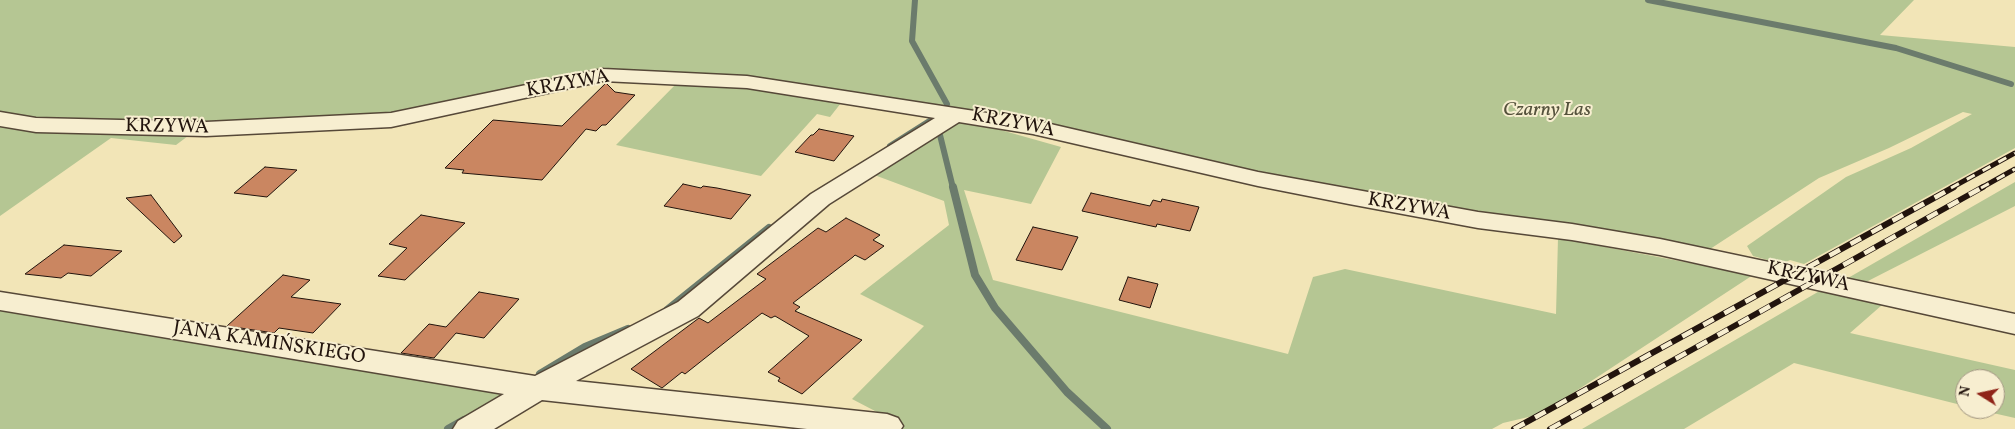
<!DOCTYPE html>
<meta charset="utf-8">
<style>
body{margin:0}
#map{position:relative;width:2015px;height:429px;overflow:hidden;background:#f2e5b7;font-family:Vollkorn,serif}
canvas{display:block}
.north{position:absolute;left:1955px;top:369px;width:50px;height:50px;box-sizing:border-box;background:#f7eed0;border:1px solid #a29782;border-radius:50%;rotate:280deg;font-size:14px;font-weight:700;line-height:20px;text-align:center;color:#22140d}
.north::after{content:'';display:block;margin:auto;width:18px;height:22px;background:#8f2418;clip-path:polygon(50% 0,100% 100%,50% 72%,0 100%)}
</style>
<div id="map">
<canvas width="2015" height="429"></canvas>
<div class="north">N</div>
</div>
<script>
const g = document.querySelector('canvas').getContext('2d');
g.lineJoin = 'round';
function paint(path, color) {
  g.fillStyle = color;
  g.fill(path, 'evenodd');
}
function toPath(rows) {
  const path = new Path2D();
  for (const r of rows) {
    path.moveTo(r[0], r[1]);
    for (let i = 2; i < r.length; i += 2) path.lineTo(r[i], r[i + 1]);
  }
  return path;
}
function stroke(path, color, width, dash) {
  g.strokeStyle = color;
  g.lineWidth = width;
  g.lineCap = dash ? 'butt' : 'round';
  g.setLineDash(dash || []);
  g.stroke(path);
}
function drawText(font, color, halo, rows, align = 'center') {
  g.font = font + ' Vollkorn,serif';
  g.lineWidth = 4;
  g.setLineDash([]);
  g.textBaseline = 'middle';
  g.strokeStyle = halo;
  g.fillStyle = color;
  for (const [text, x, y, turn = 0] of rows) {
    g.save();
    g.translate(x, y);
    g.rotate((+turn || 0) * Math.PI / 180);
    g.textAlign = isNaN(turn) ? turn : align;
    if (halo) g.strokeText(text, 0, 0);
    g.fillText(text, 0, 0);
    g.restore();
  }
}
paint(toPath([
 [0,0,1914,0,1880,35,2015,47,2015,148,1804,264,1790,260,1782,264,1753,256,1747,246,1846,177,1911,148,1972,114,1963,112,1889,148,1819,178,1707,251,1377,196,861,96,604,73,384,117,224,124,43,119,0,113],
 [677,83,722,86,810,96,841,103,830,117,817,114,761,176,616,145],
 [956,123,976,123,1061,147,1031,204,964,190,993,280,1288,354,1313,277,1345,269,1556,314,1558,238,1753,275,1541,414,1503,423,1492,429,892,429,896,422,852,399,924,326,860,294,949,225,944,201,869,173],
 [5,124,196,130,176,145,111,138,0,216,0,127],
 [2015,182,2015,206,1866,282,1848,278],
 [1823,289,1882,305,1850,333,2015,370,2015,418,1975,409,1995,409,1995,379,1965,379,1965,406,1794,363,1684,429,1582,429],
 [0,306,501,387,509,397,452,429,0,429]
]), '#b5c693');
stroke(toPath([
 [915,0,912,41,947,104],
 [1648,0,1896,48,2011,84],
 [939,131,953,188],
 [890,146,931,120]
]), '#6b7b6c', 6);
stroke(toPath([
 [953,187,975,275,995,308,1067,392,1107,429],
 [667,310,769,228],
 [540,374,585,347,628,329],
 [448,429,464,420]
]), '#6b7b6c', 8);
const building = toPath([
 [606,83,615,92,635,95,606,125,602,125,596,131,586,129,542,180,462,173,464,170,445,168,493,120,562,126,606,83],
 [819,129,854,136,834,161,795,152,811,135,813,135,819,129],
 [265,167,297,170,267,197,234,193,265,167],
 [683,184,701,188,703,186,717,188,751,195,731,219,664,206,683,184],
 [1091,193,1150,206,1153,200,1161,202,1162,199,1199,207,1190,231,1157,224,1156,227,1082,211,1091,193],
 [151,195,182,236,174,243,126,198,151,195],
 [421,215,465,223,405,280,378,276,407,248,389,244,421,215],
 [846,218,880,235,873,240,884,246,865,260,855,255,853,257,793,303,800,307,795,311,862,340,802,394,778,381,780,378,768,372,809,336,775,316,771,318,762,313,685,374,682,372,662,388,631,369,699,318,708,323,766,279,757,274,818,228,826,232,846,218],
 [1033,227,1078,237,1062,270,1016,260,1033,227],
 [64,245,122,251,91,276,68,273,61,278,25,274,64,245],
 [283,275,310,280,291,297,341,304,313,333,279,328,274,333,227,326,283,275],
 [1128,277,1158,284,1150,308,1119,300,1128,277],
 [479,292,519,299,484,338,456,333,434,358,401,353,429,324,446,327,479,292]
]);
paint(building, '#ca8661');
stroke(building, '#22140d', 1);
const street = toPath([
 [603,69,747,76,1033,120,1258,172,1478,212,1572,224,1660,239,2015,314,2015,334,1660,255,1572,240,1478,228,1349,204,1258,186,1033,134,959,122,829,204,698,316,576,381,887,414,898,418,903,426,901,429,807,429,542,400,494,429,453,429,458,421,504,394,0,310,0,292,535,376,678,302,811,194,935,118,747,88,603,81,391,127,206,136,36,132,0,126,0,112,36,118,206,122,391,113,603,69]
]);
stroke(street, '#564838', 3);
paint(street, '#f7eed0');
const railFar1 = toPath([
 [1951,188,2015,153],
 [1981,188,2015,169]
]);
const rail = toPath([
 [1514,429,1954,187],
 [1550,429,1983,187]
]);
stroke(railFar1, '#22140d', 5);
stroke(rail, '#22140d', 6);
stroke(railFar1, '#f7eed0', 3, [9]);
stroke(rail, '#f7eed0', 4.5, [12]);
drawText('20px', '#22140d', '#f7eed0', [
 ["KRZYWA",568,85,-10],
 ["KRZYWA",1013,124,11],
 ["KRZYWA",167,128,1],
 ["KRZYWA",1409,208,10],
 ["KRZYWA",1808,278,12],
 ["JANA KAMIŃSKIEGO",269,344,9]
]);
drawText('italic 20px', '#55523c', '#f7eed0', [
 ["Czarny Las",1547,111]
]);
</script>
